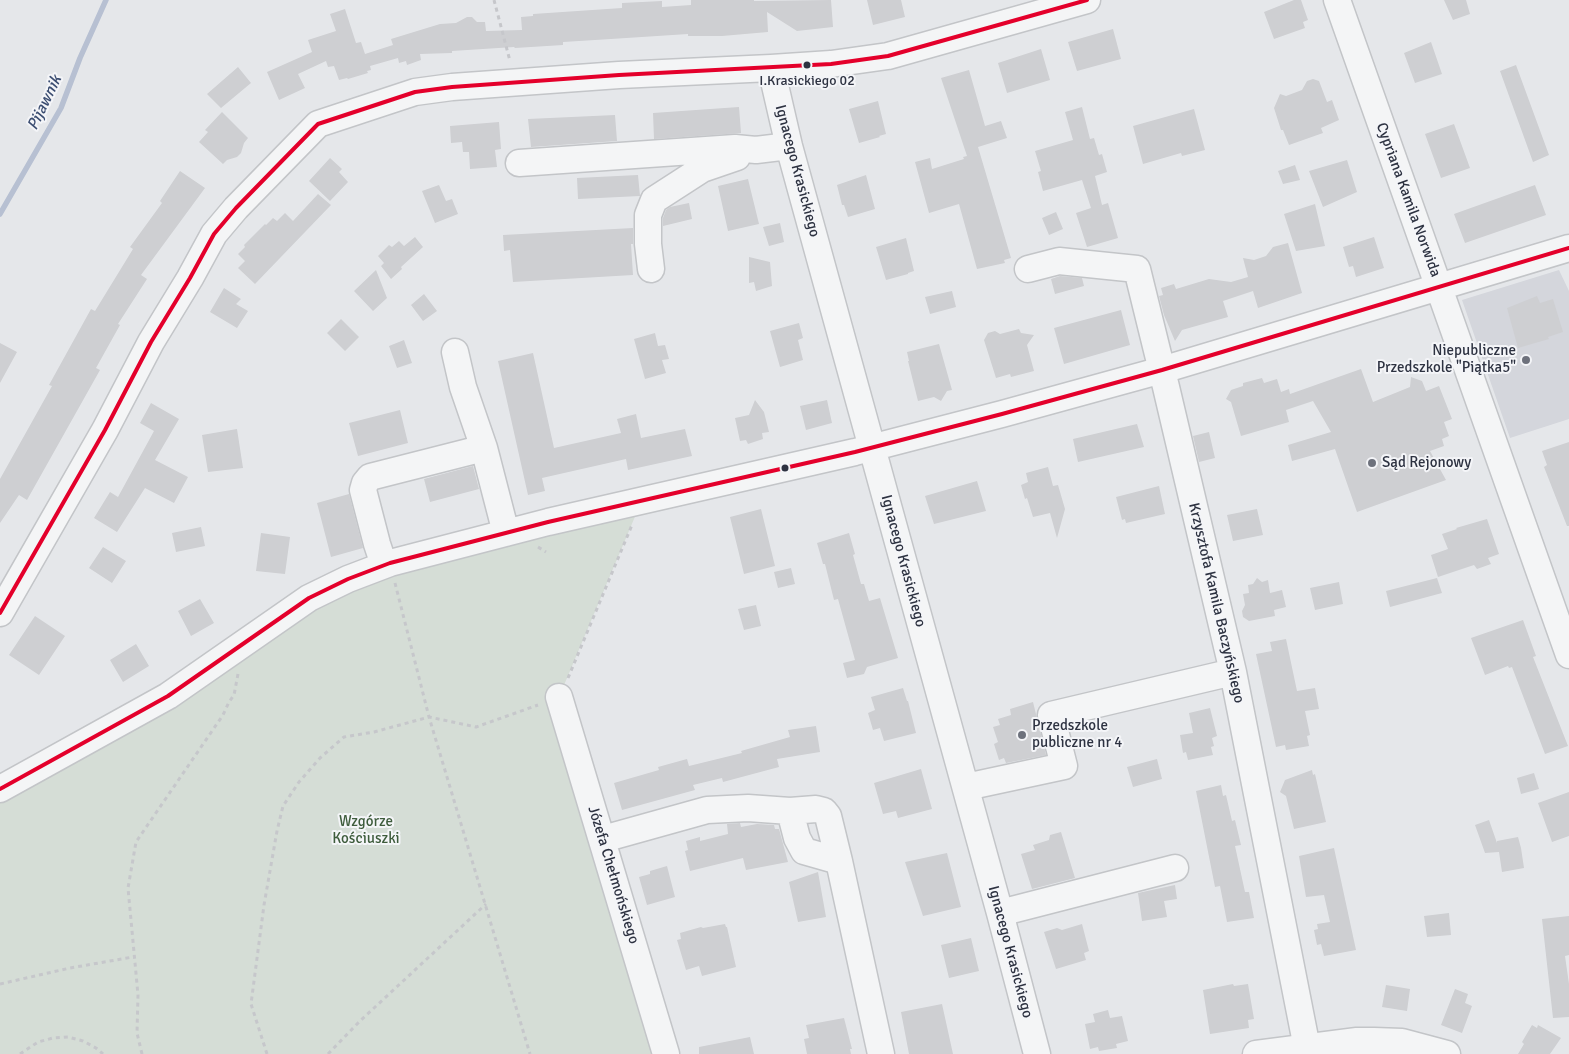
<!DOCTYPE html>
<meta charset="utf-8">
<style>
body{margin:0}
canvas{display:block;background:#e5e7ea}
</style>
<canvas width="1569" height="1054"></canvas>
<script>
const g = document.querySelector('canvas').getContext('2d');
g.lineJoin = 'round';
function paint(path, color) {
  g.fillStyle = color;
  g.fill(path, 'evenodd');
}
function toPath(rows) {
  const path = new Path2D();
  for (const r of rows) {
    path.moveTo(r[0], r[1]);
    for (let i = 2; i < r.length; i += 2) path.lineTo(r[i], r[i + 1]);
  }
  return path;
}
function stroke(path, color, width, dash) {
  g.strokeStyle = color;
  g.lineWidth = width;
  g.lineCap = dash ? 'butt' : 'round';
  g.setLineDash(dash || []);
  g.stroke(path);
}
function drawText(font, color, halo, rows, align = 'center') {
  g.font = font + ' Signika,sans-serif';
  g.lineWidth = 4;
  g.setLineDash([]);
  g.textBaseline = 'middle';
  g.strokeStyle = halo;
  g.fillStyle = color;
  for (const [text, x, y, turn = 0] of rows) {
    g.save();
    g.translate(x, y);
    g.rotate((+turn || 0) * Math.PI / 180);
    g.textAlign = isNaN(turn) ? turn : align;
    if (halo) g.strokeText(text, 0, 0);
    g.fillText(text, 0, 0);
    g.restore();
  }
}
paint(toPath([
 [1559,270,1569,291,1569,419,1510,438,1462,300]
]), '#d4d6dc');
paint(toPath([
 [642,500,559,697,666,1054,0,1054,0,798,309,598]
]), '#d5ddd6');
stroke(toPath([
 [0,214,61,108,80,58,106,0]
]), '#b7c0d2', 5.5);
paint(toPath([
 [691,0,754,0,754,1,831,0,833,27,797,31,767,12,768,32,722,36,688,36,688,34,611,39,563,42,563,45,515,48,514,47,452,51,452,53,420,54,421,60,407,65,406,61,399,63,398,58,370,66,371,70,367,71,368,73,348,79,347,78,339,80,334,66,328,67,326,61,298,74,305,88,279,100,267,72,312,52,308,40,336,31,330,14,345,9,356,43,361,42,365,54,393,45,391,39,440,24,456,23,467,17,472,17,477,22,485,22,486,31,522,30,521,17,533,16,533,14,622,8,622,3,662,1,662,7,691,5],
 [867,0,901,0,905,17,873,25],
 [1294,0,1301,0,1308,20,1303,22,1305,28,1274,39,1264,12],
 [1444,0,1466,0,1470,14,1453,20],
 [1113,29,1121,59,1077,71,1068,42],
 [1431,42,1442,74,1415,83,1404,53],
 [1041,49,1050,80,1007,93,998,63],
 [1516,65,1549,155,1533,162,1500,71],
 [238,67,251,83,221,108,207,94],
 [969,70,985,126,1001,121,1007,138,978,147,1011,258,1004,260,1005,263,977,269,959,204,929,213,915,162,930,158,932,169,964,159,963,157,967,156,941,78],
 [1313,79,1319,81,1327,102,1332,100,1339,120,1321,128,1323,133,1289,145,1283,130,1281,130,1274,108,1280,94,1286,96,1302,90,1307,81],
 [878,101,886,134,879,136,880,137,859,143,849,109],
 [739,107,741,133,654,139,653,113],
 [1082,107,1090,139,1094,138,1099,155,1102,154,1107,172,1095,176,1102,205,1108,203,1118,238,1087,247,1076,213,1091,208,1082,180,1043,191,1038,172,1041,171,1035,151,1073,140,1065,112],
 [1194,109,1205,150,1182,156,1181,153,1143,164,1133,126],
 [222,112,248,138,244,143,241,153,237,157,227,160,223,164,199,142,208,132,205,130],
 [615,115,617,141,531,147,528,119],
 [499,122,501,149,495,150,497,167,470,169,469,152,463,152,462,142,451,143,450,126],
 [1454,124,1470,168,1441,178,1425,134],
 [330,158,342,169,339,172,348,182,330,201,309,181],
 [1347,160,1357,192,1323,207,1309,171],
 [1295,165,1300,180,1283,184,1278,171],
 [180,171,205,188,141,275,147,279,118,324,120,325,96,368,100,370,27,500,19,495,0,523,0,479,52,386,49,385,91,309,95,311,133,249,130,247,162,203,160,201],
 [638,175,640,196,578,199,577,178],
 [866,175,875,209,848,217,844,205,842,205,837,185],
 [748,179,759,224,728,231,718,186],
 [439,185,446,201,452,199,458,214,435,223,422,191],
 [1535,185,1546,215,1465,243,1454,214],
 [318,194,331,205,255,284,238,268,245,261,238,254,245,247,244,245,265,224,266,225,273,218,277,221,285,213,293,221],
 [689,203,692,219,663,226,663,218,666,210,670,207],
 [1315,204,1325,246,1296,251,1284,214],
 [1056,212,1063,229,1049,235,1042,218],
 [780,223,784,242,769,246,763,227],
 [633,228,633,244,631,244,633,275,513,282,510,250,504,251,503,235],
 [415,237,423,247,401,267,402,269,391,279,381,266,384,263,378,256,389,245,392,247,399,241,404,246],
 [1374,237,1384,268,1356,277,1353,266,1349,267,1343,247],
 [906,238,914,271,908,273,908,274,886,280,876,247],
 [1288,243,1302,293,1258,308,1253,291,1223,301,1228,317,1182,330,1175,341,1164,315,1159,296,1163,295,1161,288,1174,284,1176,289,1209,279,1231,282,1248,277,1243,258,1254,260,1266,256,1273,247],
 [749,257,770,262,772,286,756,291,754,282,749,283],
 [376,270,387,298,373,311,354,291],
 [1060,276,1082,278,1084,286,1055,294,1051,279],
 [224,288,241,299,236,304,248,311,237,328,210,312],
 [952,291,956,307,930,314,925,297],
 [424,294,437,311,423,321,411,305],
 [1537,296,1540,303,1553,299,1563,332,1548,337,1549,339,1518,348,1507,308],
 [1121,310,1130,345,1064,364,1054,328],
 [341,319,359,337,345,351,327,333],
 [799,323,803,338,798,340,803,360,780,367,770,331],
 [1019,329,1021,333,1034,335,1027,345,1034,371,1011,377,1010,374,996,378,984,340,988,333,995,331,1000,334],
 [655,333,658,346,665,345,669,359,662,360,666,373,645,379,634,339],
 [404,340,412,363,397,368,389,346],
 [0,343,17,352,0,383],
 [939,344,952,390,947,391,941,401,934,397,918,401,908,361,909,361,907,352],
 [533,353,554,448,621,433,617,419,636,414,641,438,685,429,692,456,628,470,626,459,542,478,545,491,528,495,498,361],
 [1361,369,1373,402,1410,387,1411,377,1422,381,1426,391,1439,386,1452,419,1444,422,1449,436,1442,439,1444,446,1430,451,1446,480,1357,512,1335,449,1292,461,1288,445,1331,432,1313,401,1286,410,1289,422,1241,436,1231,402,1226,399,1231,390,1243,386,1243,383,1262,378,1264,383,1277,379,1281,392,1289,389,1290,394],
 [755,400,764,412,769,432,762,433,763,439,748,444,746,440,740,441,735,418,749,415],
 [827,400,832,423,806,430,800,406],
 [151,403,179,419,155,460,188,477,174,503,145,488,117,532,94,518,110,492,118,497,154,431,140,423],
 [400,410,408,443,358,456,349,423],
 [1137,424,1144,447,1078,462,1073,439],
 [237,429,243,468,208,472,202,435],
 [1209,432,1215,458,1199,462,1193,436],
 [1569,442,1569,526,1567,526,1544,467,1547,465,1542,451],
 [473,466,479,489,430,502,424,479],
 [1048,467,1053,486,1058,485,1065,509,1057,538,1050,513,1033,517,1027,498,1025,499,1021,485,1028,482,1026,473],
 [977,481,986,511,934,524,925,496],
 [1159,486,1165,514,1126,523,1125,519,1122,520,1116,497],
 [349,494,363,548,331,557,317,503],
 [761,509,775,566,744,574,730,517],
 [1257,509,1263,535,1233,541,1227,515],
 [1487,519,1499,554,1488,558,1491,564,1477,569,1474,565,1438,577,1431,555,1448,549,1442,534,1457,529,1456,528],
 [201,527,205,546,176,552,172,533],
 [261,533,290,537,285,574,256,571],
 [849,533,855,554,853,555,861,584,864,584,869,601,880,598,898,658,867,667,864,674,847,678,843,663,855,660,838,599,834,600,825,564,823,564,817,543],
 [103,547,126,561,112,583,89,568],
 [791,568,795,584,778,588,774,572],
 [1257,578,1262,582,1268,580,1270,593,1282,590,1286,607,1274,610,1275,616,1249,621,1243,617,1242,611,1245,605,1243,594,1249,593,1248,585,1253,584],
 [1437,578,1442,593,1390,607,1386,591],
 [1339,582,1343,604,1315,610,1310,588],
 [200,599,214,623,191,636,178,611],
 [756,605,761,626,744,630,738,609],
 [35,616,65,636,39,675,9,655],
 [1523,620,1536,656,1533,657,1568,746,1545,754,1512,667,1509,668,1508,666,1485,675,1471,638],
 [1286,639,1297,691,1315,688,1319,709,1305,711,1310,735,1307,736,1309,746,1286,750,1285,745,1276,747,1256,654,1272,651,1270,642],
 [136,644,149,666,123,682,110,660],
 [903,688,907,701,908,701,916,733,884,741,880,728,873,730,868,713,875,710,871,697],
 [1033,702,1046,755,1006,763,1004,758,999,760,994,744,998,742,993,727,1000,725,998,719,1011,715,1010,709],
 [1210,708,1217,736,1212,738,1214,746,1211,747,1213,755,1188,760,1186,752,1183,753,1180,735,1193,733,1189,713],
 [816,726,820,752,777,759,779,767,723,782,722,778,693,785,695,790,622,810,614,783,659,770,658,767,687,759,689,766,742,753,741,751,790,737,788,730],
 [1157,759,1162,779,1133,787,1127,767],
 [921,769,932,809,898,818,896,811,883,814,874,783],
 [1312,770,1313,775,1315,774,1326,822,1294,829,1286,796,1280,792,1285,780],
 [1534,773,1539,789,1521,794,1517,778],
 [1221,785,1223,796,1226,795,1232,821,1235,820,1241,845,1235,846,1245,892,1249,892,1254,918,1227,922,1220,886,1215,887,1196,791],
 [1569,792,1569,836,1552,842,1538,803],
 [1489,820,1497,843,1497,841,1518,837,1521,848,1524,868,1502,872,1499,852,1485,853,1475,825],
 [740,823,741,827,757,824,774,825,775,829,779,829,788,862,746,870,743,858,690,871,685,851,688,850,686,841,700,837,700,841,728,834,727,824],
 [1061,832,1075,878,1032,889,1021,854,1035,850,1033,845,1049,840,1050,835],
 [1334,848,1356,950,1324,956,1321,944,1317,945,1314,930,1318,929,1317,924,1330,922,1324,895,1306,897,1299,856],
 [947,853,961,907,923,916,905,862],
 [667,866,675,897,647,905,639,877,650,874,650,871],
 [818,872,826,917,798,922,789,882],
 [1175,885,1177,899,1164,901,1167,917,1142,921,1138,893],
 [1449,913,1451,935,1427,937,1424,916],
 [1569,916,1569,955,1565,956,1569,984,1569,1017,1553,1018,1542,919],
 [725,924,726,927,727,927,736,967,702,976,699,966,686,970,677,940,681,939,680,933,701,927,703,928],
 [1082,924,1089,951,1084,953,1086,960,1056,969,1044,932,1057,928,1062,930],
 [971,938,979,971,949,978,941,945],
 [1233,984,1234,986,1248,984,1254,1019,1248,1020,1249,1028,1210,1034,1203,990],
 [1386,985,1410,989,1407,1011,1382,1007],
 [1455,989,1468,994,1465,1003,1472,1006,1462,1033,1441,1025],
 [942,1004,953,1054,909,1054,901,1012],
 [1108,1010,1110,1018,1122,1016,1128,1041,1116,1044,1117,1048,1099,1051,1098,1047,1090,1049,1085,1024,1095,1022,1093,1014],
 [844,1018,852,1049,850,1049,851,1054,807,1054,804,1039,809,1038,806,1025],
 [1532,1025,1537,1028,1538,1025,1561,1038,1550,1054,1518,1054,1524,1044,1522,1042],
 [750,1037,754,1054,699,1054,699,1047]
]), '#cecfd2');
const minor = toPath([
 [1337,0,1569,655],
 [771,68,789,146,1000,913,1037,1054],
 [519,163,735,148,756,150,789,146],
 [651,269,648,244,648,215,654,200,702,169,737,157],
 [1028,269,1059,261,1137,269,1166,387,1233,672,1307,1048],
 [455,352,463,387,484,448],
 [384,565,377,544,363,490,365,483,370,477,484,448,506,533],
 [0,613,105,430,151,342,190,278,214,234,236,208,318,124,415,92,452,87,619,75,771,68,831,64,888,56,1087,0],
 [559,697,666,1054],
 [966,787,1064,766,1051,715,1233,672],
 [0,789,168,696,309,598,348,579,390,563,548,522,855,452,1002,414,1162,370,1569,248],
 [790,811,797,838,804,851,839,861],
 [603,839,707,810,748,808,790,811,816,809,824,811,828,816,839,861,881,1054],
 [1000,913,1175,868],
 [1256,1054,1357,1041,1374,1041,1402,1042,1447,1054]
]);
stroke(minor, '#c3c5c8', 29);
stroke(toPath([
 [494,0,510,61],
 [538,547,546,552],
 [395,583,429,717,530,1054],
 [568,678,632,525],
 [0,984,70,968,133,957],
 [20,1054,38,1042,53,1038,68,1037,83,1041,96,1048,103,1054],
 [142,1054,137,1033,138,995,128,888,136,842,223,715,229,702,234,695,238,674],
 [267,1054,251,1004,264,905,277,831,283,806,299,782,320,758,344,737,374,732,429,717,476,727,538,705],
 [328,1054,360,1021,486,904]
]), '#c6c7cb', 3, [4, 4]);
stroke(minor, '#f4f5f6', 26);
stroke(toPath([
 [0,613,105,430,151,342,190,278,214,234,236,208,318,124,415,92,452,87,619,75,831,64,888,56,1087,0],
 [0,789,168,696,309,598,348,579,390,563,548,522,855,452,1002,414,1162,370,1569,248]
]), '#e4002b', 4);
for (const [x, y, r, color] of [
 [807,65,4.5,"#2d3241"],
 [1526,360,5,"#6d717c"],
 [1372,463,5,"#6d717c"],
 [785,468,4.5,"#2d3241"],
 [1022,735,5,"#6d717c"]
]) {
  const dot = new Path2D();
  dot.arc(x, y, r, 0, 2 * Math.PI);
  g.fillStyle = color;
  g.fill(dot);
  stroke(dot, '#f4f5f8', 2);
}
drawText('14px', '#2d3241', '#f4f5f8', [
 ["I.Krasickiego 02",807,81]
]);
drawText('15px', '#2d3241', '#f4f5f8', [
 ["Ignacego Krasickiego",797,171,75],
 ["Cypriana Kamila Norwida",1408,200,70],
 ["Ignacego Krasickiego",903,561,75],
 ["Krzysztofa Kamila Baczyńskiego",1216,603,77],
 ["Józefa Chełmońskiego",613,875,73],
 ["Ignacego Krasickiego",1010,952,75]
]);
drawText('15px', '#2d3241', '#f4f5f8', [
 ["Niepubliczne",1516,351,"right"],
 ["Przedszkole \"Piątka5\"",1516,368,"right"],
 ["Sąd Rejonowy",1382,463],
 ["Przedszkole",1032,726],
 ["publiczne nr 4",1032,743]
], 'left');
drawText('15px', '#3e5c3c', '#f4f5f8', [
 ["Wzgórze",366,822],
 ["Kościuszki",366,839]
]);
drawText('italic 16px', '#3b4d71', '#f4f5f8', [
 ["Pijawnik",45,103,-64]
]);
</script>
